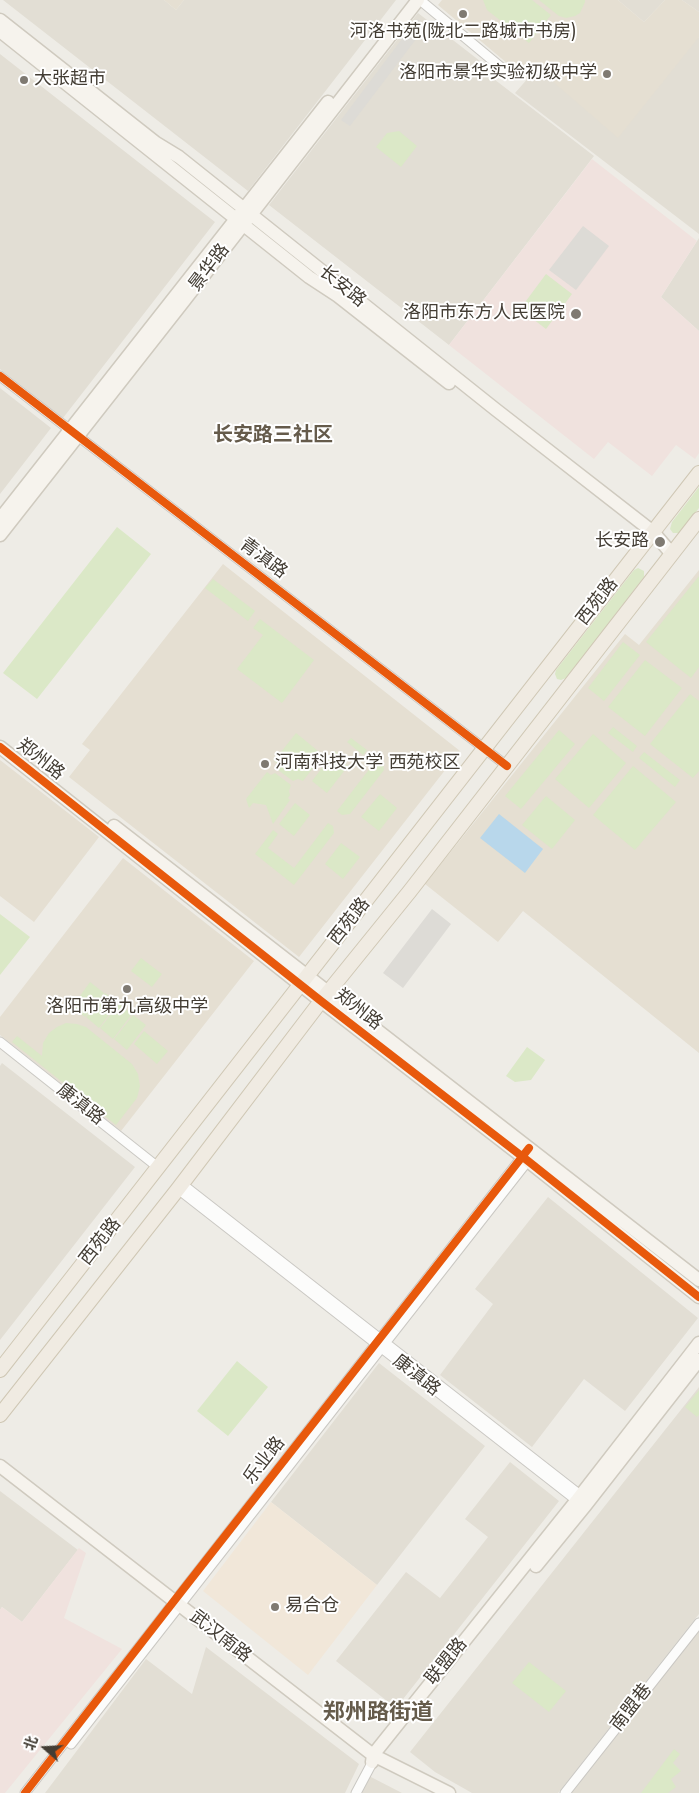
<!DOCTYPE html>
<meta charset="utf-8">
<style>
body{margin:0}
#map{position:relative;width:699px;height:1793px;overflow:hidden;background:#eeece6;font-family:Jost,"Noto Sans SC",sans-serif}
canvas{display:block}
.north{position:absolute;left:20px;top:1723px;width:50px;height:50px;-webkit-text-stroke:4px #fff;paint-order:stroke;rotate:289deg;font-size:14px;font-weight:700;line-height:20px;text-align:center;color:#433d34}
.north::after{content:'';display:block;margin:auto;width:18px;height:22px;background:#433d34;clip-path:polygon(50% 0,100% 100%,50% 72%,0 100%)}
</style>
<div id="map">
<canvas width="699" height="1793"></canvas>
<div class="north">北</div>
</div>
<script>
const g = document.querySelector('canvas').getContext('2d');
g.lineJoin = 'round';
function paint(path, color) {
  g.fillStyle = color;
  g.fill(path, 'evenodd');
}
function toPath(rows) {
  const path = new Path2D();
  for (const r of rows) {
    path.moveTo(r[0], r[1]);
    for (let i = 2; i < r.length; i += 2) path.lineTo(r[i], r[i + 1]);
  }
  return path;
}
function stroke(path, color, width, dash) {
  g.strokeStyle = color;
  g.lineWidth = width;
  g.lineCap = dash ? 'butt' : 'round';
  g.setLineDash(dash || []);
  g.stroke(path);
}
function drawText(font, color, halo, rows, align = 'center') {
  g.font = font + ' Jost,"Noto Sans SC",sans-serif';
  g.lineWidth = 4;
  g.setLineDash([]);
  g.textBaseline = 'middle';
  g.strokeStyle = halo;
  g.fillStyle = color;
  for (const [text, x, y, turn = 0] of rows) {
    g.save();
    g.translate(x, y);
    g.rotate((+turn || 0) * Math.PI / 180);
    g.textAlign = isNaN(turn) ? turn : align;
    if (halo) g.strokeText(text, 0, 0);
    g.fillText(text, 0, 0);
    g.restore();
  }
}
paint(toPath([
 [3,0,164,0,176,10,184,0,396,0,248,191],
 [618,0,665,0,644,22],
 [682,0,699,0,699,12],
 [418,13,480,61,477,66,594,156,449,345,269,205],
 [699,37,699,234,515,93,537,68],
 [0,54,215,222,63,418,0,369],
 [699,238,699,331,661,297],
 [0,388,51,428,0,494],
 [2,1063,135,1167,0,1340,0,1066],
 [548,1197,698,1318,625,1411,584,1379,532,1447,440,1375,493,1304,475,1289],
 [379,1363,485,1446,377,1585,271,1502],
 [699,1387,699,1614,558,1793,472,1793,435,1772,410,1752],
 [510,1462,559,1501,396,1708,336,1661,406,1572,440,1598,488,1537,465,1519],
 [0,1491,78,1550,22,1622,2,1607,0,1610],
 [699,1628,699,1793,569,1793],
 [206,1647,359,1764,345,1793,45,1793,146,1659,192,1694],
 [369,1776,402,1793,362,1793]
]), '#e2ded4');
paint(toPath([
 [271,1502,377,1585,308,1675,203,1591]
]), '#f1e7d9');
paint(toPath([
 [164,0,184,0,176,10],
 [442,0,618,0,644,22,665,0,682,0,699,12,699,37,618,138,537,68,527,80,438,5],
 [223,564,460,751,299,957,69,777,90,750,82,744],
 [699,570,699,1053,523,911,498,942,425,884,625,634,639,645],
 [0,760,99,837,34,922,0,896],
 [123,858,254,961,121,1131,0,1035,0,1017]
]), '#e5dfd2');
paint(toPath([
 [592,159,697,241,661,297,699,331,699,453,695,459,676,445,652,476,608,442,594,459,449,345],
 [79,1548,86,1553,64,1618,122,1649,5,1793,0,1793,0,1610,2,1607,22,1622]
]), '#f0e2de');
paint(toPath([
 [483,0,532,0,551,15,529,43,487,10],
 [539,0,585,0,585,2,580,13,575,16,566,18,559,16],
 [399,131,417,146,401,167,376,147,387,133],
 [546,274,572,294,546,329,520,309],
 [699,487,699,508,680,533,673,533,670,529,672,522],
 [117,527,151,554,37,699,3,673],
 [638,568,644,571,644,577,566,678,561,680,557,679,555,674,556,670,634,570],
 [699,576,699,667,691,678,646,642],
 [213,579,255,611,248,621,205,588],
 [260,619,314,660,282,703,237,669,263,635,253,628],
 [623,642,640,655,604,701,588,688],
 [645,660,682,688,645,736,608,707],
 [690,694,699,701,699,771,693,778,650,744],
 [613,727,637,746,633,752,608,733],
 [559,730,575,744,521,809,505,796],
 [296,733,323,755,303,781,298,779,293,781,278,770,278,764,274,761],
 [593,734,626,763,589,808,555,779],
 [351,738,367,750,363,755,347,742],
 [335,751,341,756,339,759,348,766,327,793,312,781],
 [644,752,680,780,675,787,639,758],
 [371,753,383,763,384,770,350,814,342,815,337,811,374,763,367,758],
 [633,766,676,802,635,850,593,815],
 [267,772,271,775,275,773,291,785,289,791,290,795,288,798,290,800,273,824,266,805,253,803,249,808,246,799],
 [380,794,397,808,379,831,361,817],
 [546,796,575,820,552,849,522,825],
 [295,803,310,815,294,836,279,824],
 [328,823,333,826,334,833,294,885,255,854,273,830,278,834,268,848,294,868],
 [341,843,360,857,343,879,325,864],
 [0,914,30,937,0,975],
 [141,958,162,974,152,987,131,971],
 [90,982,104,993,85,1017,72,1007],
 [105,993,118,1003,99,1028,86,1017],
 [119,1004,132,1014,113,1039,100,1028],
 [133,1015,146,1025,127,1050,114,1039],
 [66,1023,77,1024,86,1027,132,1064,138,1074,140,1086,137,1098,116,1125,12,1042,17,1036,42,1056,43,1043,49,1033,57,1027],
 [144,1031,168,1051,157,1064,134,1044],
 [527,1047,545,1060,531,1080,515,1082,506,1076],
 [237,1361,268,1387,228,1436,197,1411],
 [699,1390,699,1415,697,1417,685,1407],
 [529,1662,566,1691,549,1712,512,1683],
 [674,1749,680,1754,673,1763,681,1771,671,1779,676,1787,668,1793,641,1793]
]), '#dbe8c7');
paint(toPath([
 [417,19,426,26,350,126,341,120],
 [583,226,609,246,576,290,549,270],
 [432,909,451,924,403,988,383,973]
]), '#dddbd6');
paint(toPath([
 [499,814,543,849,525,873,480,838]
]), '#b8d7eb');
const street = toPath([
 [420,0,509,74],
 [0,376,507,766],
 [0,1042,159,1168],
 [182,1184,584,1498],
 [178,1189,580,1503],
 [71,1744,530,1158],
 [25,1793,526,1152],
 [356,1793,372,1763],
 [565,1793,699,1623]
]);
const secondary = toPath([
 [0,20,156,143,179,157,495,409,653,532,671,553],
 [0,31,309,277,338,296,449,383],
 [0,519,328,102],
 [0,535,183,302,418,0],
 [0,747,321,1001,528,1161,699,1297],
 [114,826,699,1280],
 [0,1466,373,1755,449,1793],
 [536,1566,585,1506,699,1360],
 [372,1762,373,1755,577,1500,699,1343]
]);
const primary = toPath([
 [0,1370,699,473],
 [0,1415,178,1189,321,1001,410,891,699,519]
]);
stroke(street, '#cac8c3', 11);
stroke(secondary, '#cfcabf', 15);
stroke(primary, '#cfc7b4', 16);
stroke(street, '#fcfcfb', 9);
stroke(secondary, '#f6f3ed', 12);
stroke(primary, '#f0ebe2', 14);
stroke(toPath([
 [0,376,507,766],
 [0,747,321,1001,528,1161,699,1297],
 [25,1793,174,1601,529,1148]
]), '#e8590c', 8);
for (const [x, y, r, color] of [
 [463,14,5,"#7f7a72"],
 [607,74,5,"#7f7a72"],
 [24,80,5,"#7f7a72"],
 [576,314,6,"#7f7a72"],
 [660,542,6,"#7f7a72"],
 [265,764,5,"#7f7a72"],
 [127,989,5,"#7f7a72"],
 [275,1607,5,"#7f7a72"]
]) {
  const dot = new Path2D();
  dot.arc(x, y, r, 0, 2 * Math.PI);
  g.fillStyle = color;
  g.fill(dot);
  stroke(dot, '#fff', 2);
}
drawText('18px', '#433d34', '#fff', [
 ["河洛书苑(陇北二路城市书房)",463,33,"center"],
 ["洛阳市景华实验初级中学",597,74],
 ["大张超市",34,80,"left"],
 ["洛阳市东方人民医院",565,314],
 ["长安路",649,542],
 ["河南科技大学 西苑校区",275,764,"left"],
 ["洛阳市第九高级中学",127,1008,"center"],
 ["易合仓",285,1607,"left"]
], 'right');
drawText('18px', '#433d34', '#fff', [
 ["景华路",210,268,-53],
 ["长安路",342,287,39],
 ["青滇路",263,559,37],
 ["西苑路",598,602,-52],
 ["郑州路",40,760,38],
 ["西苑路",350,922,-52],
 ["郑州路",358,1010,38],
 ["康滇路",80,1105,38],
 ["西苑路",101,1242,-52],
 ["康滇路",416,1376,38],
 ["乐业路",265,1461,-52],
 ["武汉南路",220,1637,38],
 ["联盟路",447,1662,-51],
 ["南盟巷",632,1708,-52]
]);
drawText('bold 20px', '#655b4b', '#fff', [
 ["长安路三社区",273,436]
]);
drawText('bold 22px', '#655b4b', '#fff', [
 ["郑州路街道",378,1714]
]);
</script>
